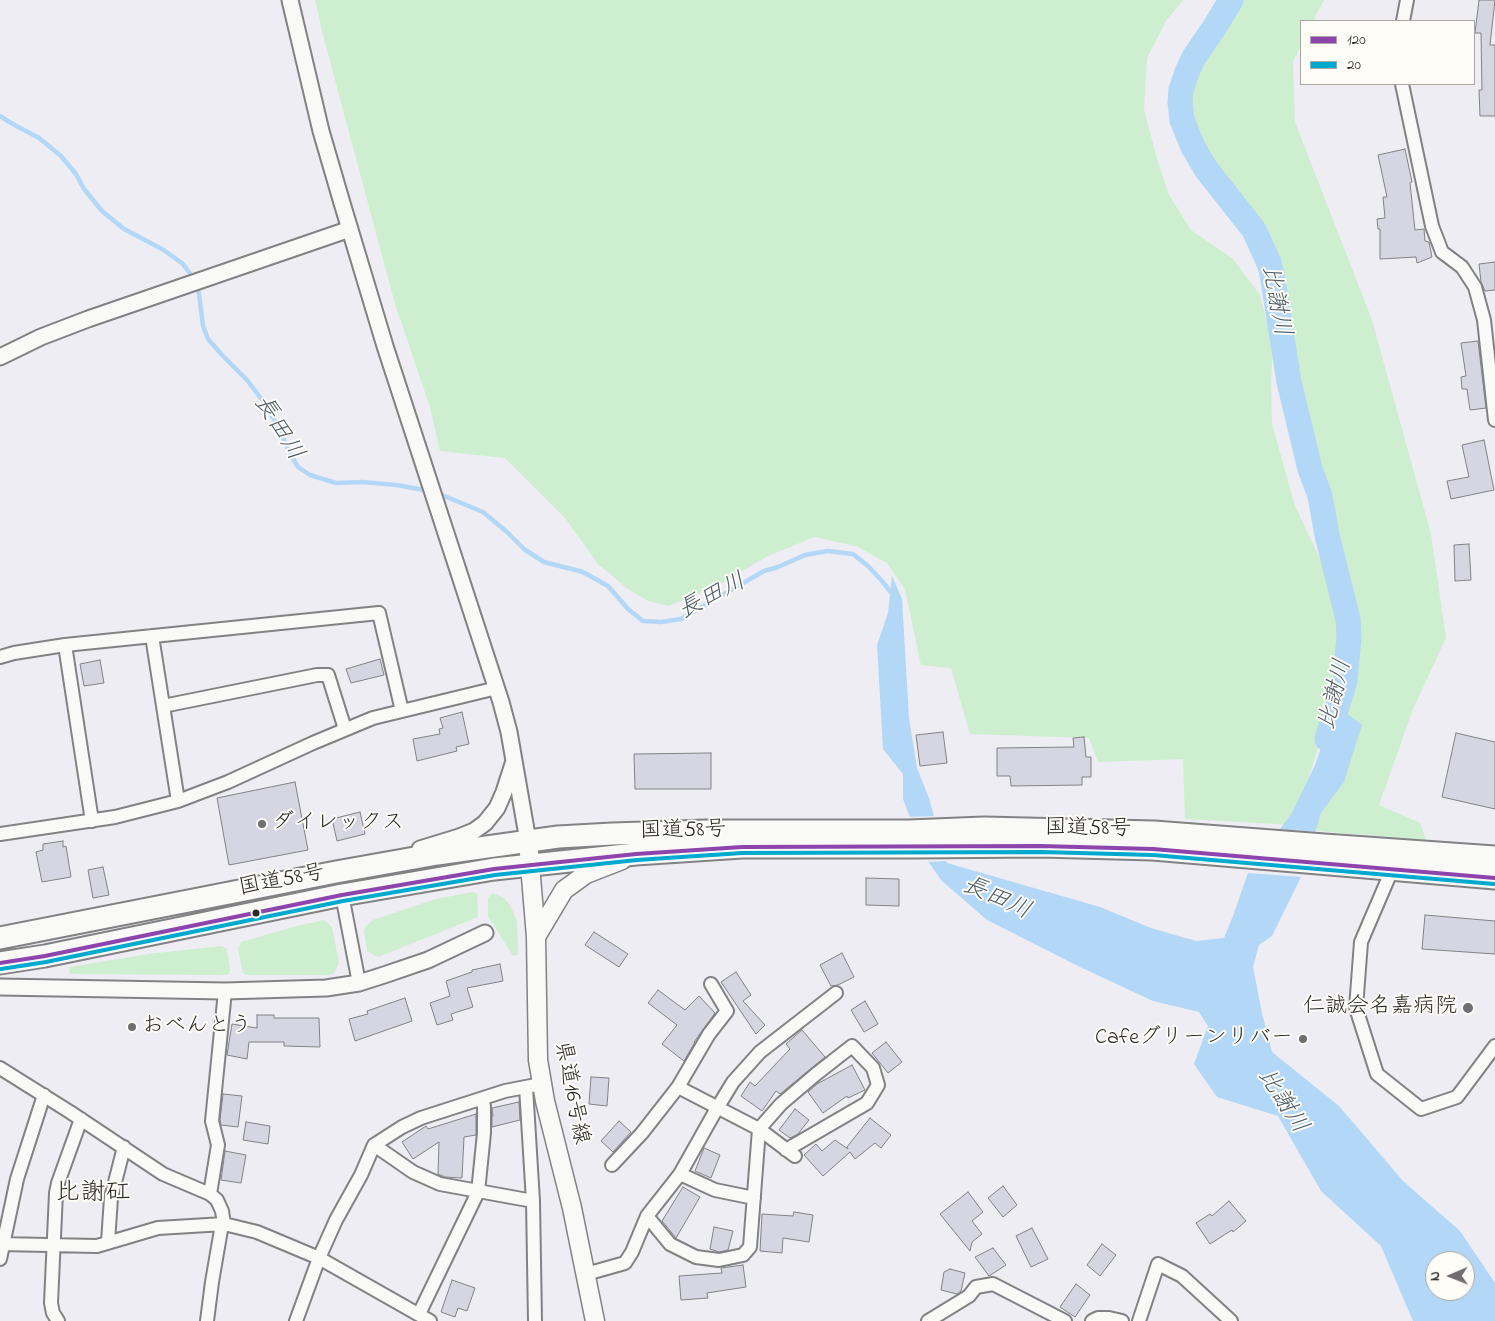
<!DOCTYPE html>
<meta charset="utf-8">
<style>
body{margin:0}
#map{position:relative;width:1495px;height:1321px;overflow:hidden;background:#ededf3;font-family:"Indie Flower",sans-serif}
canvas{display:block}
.legend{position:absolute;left:1300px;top:20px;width:175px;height:65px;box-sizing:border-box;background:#fdfcf7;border:1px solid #a9a8a5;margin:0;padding:6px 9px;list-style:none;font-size:15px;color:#2b2b2b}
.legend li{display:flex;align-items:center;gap:10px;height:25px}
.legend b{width:25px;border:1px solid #a9a8a5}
.north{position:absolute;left:1425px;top:1251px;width:50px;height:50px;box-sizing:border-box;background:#fdfcf7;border:1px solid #a9a8a5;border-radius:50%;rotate:269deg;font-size:14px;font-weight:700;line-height:20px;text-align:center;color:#2b2b2b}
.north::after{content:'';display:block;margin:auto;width:18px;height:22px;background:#6f6f71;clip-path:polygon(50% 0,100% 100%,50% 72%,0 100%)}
</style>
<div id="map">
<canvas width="1495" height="1321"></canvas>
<ul class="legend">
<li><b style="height:6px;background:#8e44ad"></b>120</li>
<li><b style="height:6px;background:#00a9ce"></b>20</li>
</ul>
<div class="north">N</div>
</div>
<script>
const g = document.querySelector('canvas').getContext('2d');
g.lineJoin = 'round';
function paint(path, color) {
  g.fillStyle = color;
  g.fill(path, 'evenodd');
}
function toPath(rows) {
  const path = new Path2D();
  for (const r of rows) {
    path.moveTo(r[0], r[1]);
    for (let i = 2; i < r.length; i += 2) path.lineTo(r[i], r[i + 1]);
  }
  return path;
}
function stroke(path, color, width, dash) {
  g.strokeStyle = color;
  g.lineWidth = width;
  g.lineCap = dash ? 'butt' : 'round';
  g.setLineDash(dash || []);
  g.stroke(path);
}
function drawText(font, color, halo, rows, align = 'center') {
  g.font = font + ' "Indie Flower","Klee One",sans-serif';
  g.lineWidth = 4;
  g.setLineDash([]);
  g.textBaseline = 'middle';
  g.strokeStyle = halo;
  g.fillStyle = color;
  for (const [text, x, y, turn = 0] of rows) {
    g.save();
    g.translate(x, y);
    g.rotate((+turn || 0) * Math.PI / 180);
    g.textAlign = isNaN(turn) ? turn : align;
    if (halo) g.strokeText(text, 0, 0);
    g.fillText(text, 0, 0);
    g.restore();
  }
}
paint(toPath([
 [315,0,1183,0,1166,21,1147,58,1144,110,1158,162,1169,195,1191,230,1233,259,1260,295,1273,346,1271,383,1272,424,1295,506,1323,565,1345,621,1337,691,1293,825,1185,819,1183,759,1098,762,1089,738,970,734,951,668,921,665,905,589,887,563,856,546,814,537,766,557,719,585,669,606,648,601,628,589,598,564,565,518,505,458,440,451,430,407,395,304,323,35],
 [1232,0,1324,0,1313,21,1301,21,1301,45,1293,62,1295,122,1372,320,1431,534,1446,638,1413,709,1379,805,1420,823,1426,840,1294,829,1343,689,1348,619,1310,469,1286,359,1272,274,1254,230,1193,147,1180,102,1187,72],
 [473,892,477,894,478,917,378,957,367,951,364,931,366,926,373,920,436,899],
 [493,893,504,898,510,905,517,921,518,955,513,956,488,916,488,898],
 [324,920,332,927,339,963,334,973,329,975,246,975,243,973,238,949,241,942,293,927],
 [221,946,227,949,230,970,229,974,225,975,70,974,69,970,70,967,149,954]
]), '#ceeed0');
paint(toPath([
 [892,576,902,599,909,718,917,768,929,798,947,863,1100,907,1151,928,1196,941,1224,938,1233,916,1249,870,1292,813,1315,765,1336,705,1362,725,1344,782,1321,813,1301,877,1272,936,1259,945,1253,967,1262,1013,1272,1052,1339,1106,1403,1181,1460,1231,1495,1283,1495,1321,1413,1321,1381,1246,1321,1191,1278,1116,1217,1097,1194,1064,1208,1026,1199,1012,1153,1001,1080,967,987,920,942,881,925,857,903,799,903,774,883,749,877,645,888,613],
 [1435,1261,1465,1261,1465,1291,1435,1291]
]), '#b3d7f6');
paint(toPath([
 [937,816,949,861,926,862,907,817],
 [1277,829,1318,832,1304,877,1247,873,1247,868]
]), '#ededf3');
stroke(toPath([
 [0,116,11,123,39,138,61,156,76,174,84,189,102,211,124,229,162,249,182,263,195,280,199,294,203,326,208,339,223,356,247,380,263,401,275,421,292,457,298,467,310,475,336,483,362,482,397,485,429,491],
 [437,493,483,512,507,532,524,549,544,562,583,572,608,586,628,609,643,621,661,622,681,619,764,571,778,567,805,555,828,551,853,554,868,566,882,581,893,595]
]), '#b3d7f6', 4.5);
stroke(toPath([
 [1231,0,1214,28,1194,57,1187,72,1181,90,1180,102,1182,120,1193,147,1206,169,1254,230,1269,263,1272,274,1289,382,1310,469,1320,496,1327,535,1348,619,1349,637,1345,681,1327,739]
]), '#b3d7f6', 25);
const building = toPath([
 [1479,0,1495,0,1490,45,1495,45,1495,116,1480,116,1479,90,1482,90,1481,33,1475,33,1479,0],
 [1405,149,1412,182,1410,183,1415,230,1424,229,1425,241,1429,242,1432,257,1417,263,1416,257,1380,259,1380,229,1378,229,1377,219,1385,218,1383,197,1387,197,1378,155,1405,149],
 [1495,262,1495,290,1485,291,1481,282,1479,264,1495,262],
 [1478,341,1486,408,1470,410,1467,389,1462,389,1461,377,1466,376,1461,343,1478,341],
 [1484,440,1494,490,1451,499,1447,481,1469,477,1462,445,1484,440],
 [1469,544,1471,580,1455,581,1454,545,1469,544],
 [380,659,384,675,351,683,346,669,380,659],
 [100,660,104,683,84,686,80,664,100,660],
 [462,712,469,744,456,747,457,751,417,761,413,739,440,734,439,729,443,728,440,718,462,712],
 [943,732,947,763,920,766,916,735,943,732],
 [1456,733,1495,742,1495,809,1442,797,1456,733],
 [1084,737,1086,757,1091,757,1091,777,1082,777,1082,785,1011,786,1010,776,997,776,997,748,1074,747,1073,738,1084,737],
 [711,753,711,789,635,789,634,754,711,753],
 [295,782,308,850,229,865,217,798,295,782],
 [360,812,365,834,337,841,332,819,360,812],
 [63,841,63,847,66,846,71,877,42,882,36,852,43,850,43,844,63,841],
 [103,867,109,895,93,898,88,870,103,867],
 [866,878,899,879,899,906,866,905,866,878],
 [1425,915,1495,921,1495,954,1422,949,1425,915],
 [594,932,628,954,619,967,585,945,594,932],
 [842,953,854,977,838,985,831,986,820,965,842,953],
 [500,964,503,981,467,988,473,1007,451,1014,453,1020,437,1025,430,1003,450,996,446,981,472,972,472,970,500,964],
 [736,972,751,995,743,1001,765,1025,756,1034,721,982,736,972],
 [658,990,685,1010,699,996,715,1013,694,1042,695,1042,684,1061,662,1044,677,1025,648,1003,658,990],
 [405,998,412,1021,355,1041,349,1019,368,1014,367,1011,405,998],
 [865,1001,878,1024,864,1032,851,1010,865,1001],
 [257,1015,274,1015,274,1018,319,1018,320,1047,284,1046,284,1042,249,1042,247,1059,227,1055,232,1024,257,1028,257,1015],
 [802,1030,825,1057,780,1094,776,1091,762,1111,741,1096,750,1082,755,1086,790,1049,786,1044,802,1030],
 [886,1042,902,1062,888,1073,872,1053,886,1042],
 [852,1065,865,1090,848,1098,847,1096,823,1113,808,1092,817,1084,852,1065],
 [591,1077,609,1078,607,1106,589,1104,591,1077],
 [223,1094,242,1096,238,1127,221,1125,220,1120,223,1094],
 [519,1102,520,1120,492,1127,492,1116,493,1116,492,1108,519,1102],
 [795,1109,809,1120,798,1134,790,1138,779,1130,795,1109],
 [476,1114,476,1135,464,1137,462,1178,445,1177,438,1174,439,1142,413,1159,402,1142,426,1126,428,1129,476,1114],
 [870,1118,891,1135,881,1148,875,1143,855,1159,850,1152,823,1176,804,1155,816,1144,822,1151,835,1140,848,1149,847,1147,870,1118],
 [619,1121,631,1132,613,1152,601,1141,619,1121],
 [246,1122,270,1126,268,1144,243,1140,246,1122],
 [704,1148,720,1155,711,1178,695,1171,704,1148],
 [225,1151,246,1155,241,1183,221,1180,225,1151],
 [1003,1186,1017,1205,1003,1217,988,1198,1003,1186],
 [683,1187,700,1197,676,1238,662,1221,683,1187],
 [968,1192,983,1212,972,1221,982,1234,972,1242,970,1251,940,1214,968,1192],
 [1229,1201,1246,1221,1233,1232,1232,1230,1210,1244,1196,1223,1210,1214,1212,1216,1229,1201],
 [794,1212,813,1215,809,1242,783,1238,782,1253,760,1251,762,1214,793,1216,794,1212],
 [714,1227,733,1231,728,1250,719,1252,710,1249,714,1227],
 [1032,1228,1048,1259,1031,1267,1016,1236,1032,1228],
 [1102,1244,1116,1255,1100,1276,1087,1265,1102,1244],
 [993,1248,1006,1265,989,1276,975,1257,993,1248],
 [743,1265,746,1287,707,1293,708,1298,681,1300,679,1276,722,1273,721,1268,743,1265],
 [950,1269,965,1273,961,1291,957,1294,941,1290,944,1272,950,1269],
 [452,1280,475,1288,467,1311,458,1308,455,1317,441,1312,452,1280],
 [1076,1284,1090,1295,1075,1317,1060,1307,1076,1284]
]);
paint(building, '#d5d6e1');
stroke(building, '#828285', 1);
const minor = toPath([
 [1403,21,1407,0],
 [1402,84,1432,226,1442,252,1462,267,1475,287,1484,320,1495,420],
 [152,636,178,801],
 [65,645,92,821],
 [0,657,14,653,65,645,379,613,402,711],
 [163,706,317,675,328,675,345,729],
 [0,834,115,817,178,801,228,782,313,743,373,718,497,688],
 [1394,865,1361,942,1356,1008,1377,1074,1421,1109,1457,1097,1495,1046],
 [342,895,359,983],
 [0,1068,70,1112,163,1174,210,1194,217,1200,222,1211,224,1224],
 [526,1087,533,1201,535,1321],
 [678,1087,709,1034,727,1011,711,984],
 [374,1145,413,1172,440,1184,533,1201],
 [612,1165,642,1133,678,1087,759,1129,795,1156],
 [680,1174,715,1190,754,1198],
 [210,1194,218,1145,212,1121,225,991],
 [647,1216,670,1244,696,1257,719,1260,743,1255,750,1247,759,1129,781,1104,815,1075,852,1046,873,1068,878,1085,867,1103,786,1150],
 [108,1242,111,1198,124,1147],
 [0,1244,97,1246,158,1228,224,1224,257,1232,319,1258,430,1321],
 [0,1259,17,1179,44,1095],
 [586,1274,625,1263,632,1252,647,1216,680,1174,716,1110,733,1082,760,1052,836,993],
 [419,1314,478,1192,484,1133,484,1107,483,1098],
 [58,1321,53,1313,51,1303,56,1193,58,1183,81,1119],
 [207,1321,212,1282,222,1224],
 [296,1321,319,1258,336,1220,361,1175,374,1145,402,1127,421,1118,505,1091,541,1084],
 [928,1321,969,1296,976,1287,993,1284,1065,1321],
 [1092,1321,1098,1318,1109,1318,1122,1321],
 [1139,1321,1158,1264,1182,1276,1231,1321]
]);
const tertiary = toPath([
 [290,0,321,131,342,203,385,346,501,702,509,732,528,841],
 [0,357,41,337,88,319,350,229],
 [420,849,459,837,474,831,485,823,497,808,504,792,513,764],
 [0,987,225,991,326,988,359,983,384,975,428,960,485,933]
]);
const secondary = toPath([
 [528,841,536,937,538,1060,545,1101,572,1208,595,1321],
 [536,937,564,890,586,874,622,860]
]);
const trunk = toPath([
 [0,938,336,872,437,854,558,837,612,834,706,831,909,831,984,828,1154,832,1324,845,1495,857],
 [0,963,45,956,342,895,494,869,636,854,742,847,914,847,1041,846,1153,849,1495,878]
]);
stroke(minor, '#828285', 16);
stroke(tertiary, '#828285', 19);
stroke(secondary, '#828285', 21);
stroke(trunk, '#828285', 25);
stroke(minor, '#f9f9f8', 12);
stroke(tertiary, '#f9f9f8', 15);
stroke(secondary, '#f9f9f8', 18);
stroke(trunk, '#f9f9f8', 21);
stroke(toPath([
 [0,963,45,956,342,895,494,869,636,854,742,847,1041,846,1153,849,1495,878]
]), '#8e44ad', 4);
stroke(toPath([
 [1,969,46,962,343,901,495,875,637,860,742,853,1041,852,1153,855,1494,884]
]), '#00a9ce', 4);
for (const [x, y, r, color] of [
 [262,824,5,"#6f6f71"],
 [256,913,4.5,"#2b2b2b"],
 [1468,1008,6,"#6f6f71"],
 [132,1027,5,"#6f6f71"],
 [1303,1039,5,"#6f6f71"]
]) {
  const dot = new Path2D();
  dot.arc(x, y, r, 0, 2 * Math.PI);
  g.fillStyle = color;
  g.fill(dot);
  stroke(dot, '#fdfcf7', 2);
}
drawText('22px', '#2b2b2b', '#fdfcf7', [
 ["ダイレックス",272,824],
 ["仁誠会名嘉病院",1457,1008,"right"],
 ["おべんとう",142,1027],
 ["Cafeグリーンリバー",1293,1039,"right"]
], 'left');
drawText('22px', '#2b2b2b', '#fdfcf7', [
 ["国道58号",1088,830,1],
 ["国道58号",683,832,-1],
 ["国道58号",282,882,-11],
 ["県道16号線",570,1093,79]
]);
drawText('italic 24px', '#4c5c68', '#fdfcf7', [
 ["比謝川",1274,301,79],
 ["長田川",277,429,58],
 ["長田川",713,598,-27],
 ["比謝川",1337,695,-76],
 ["長田川",996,900,24],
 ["比謝川",1281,1102,57]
]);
drawText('25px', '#2b2b2b', '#fdfcf7', [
 ["比謝矼",93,1195]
]);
</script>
